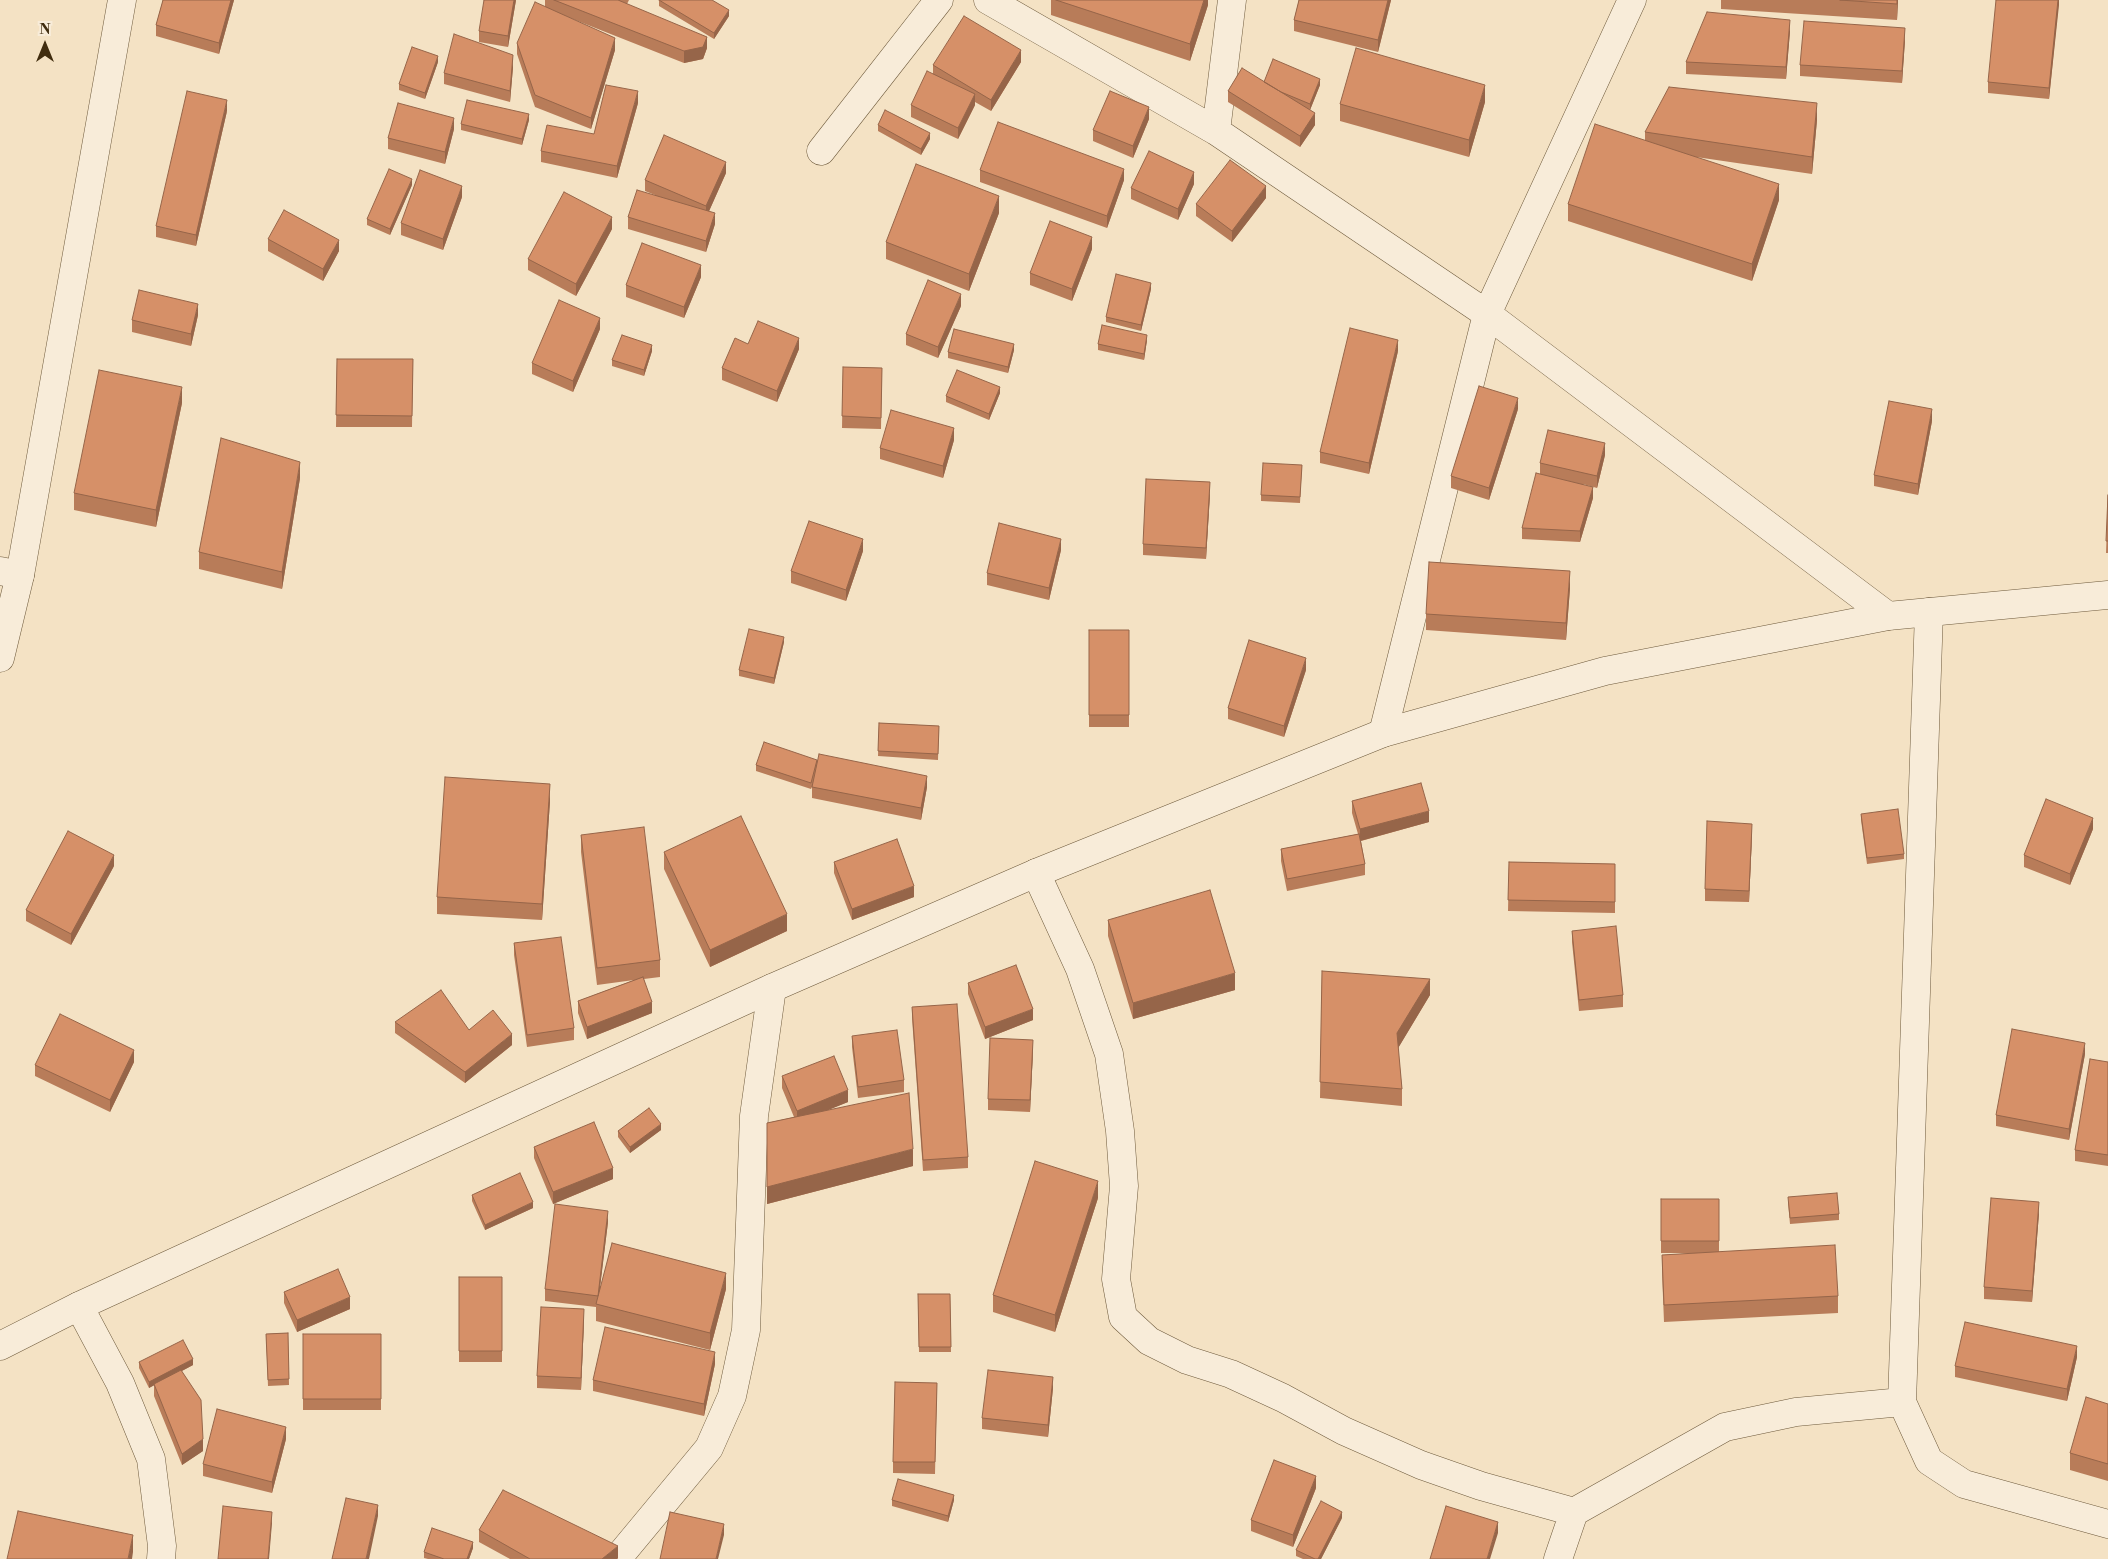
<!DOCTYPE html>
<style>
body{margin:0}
#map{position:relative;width:2108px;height:1559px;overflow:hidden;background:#f4e2c4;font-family:"Libre Bodoni",serif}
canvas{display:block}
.north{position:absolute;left:20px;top:20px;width:50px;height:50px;-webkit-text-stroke:4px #f8ecd9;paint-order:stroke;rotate:0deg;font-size:14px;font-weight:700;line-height:20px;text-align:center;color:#412d0f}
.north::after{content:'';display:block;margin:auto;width:18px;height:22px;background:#412d0f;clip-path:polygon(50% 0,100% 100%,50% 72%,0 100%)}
</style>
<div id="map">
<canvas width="2108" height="1559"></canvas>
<div class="north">N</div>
</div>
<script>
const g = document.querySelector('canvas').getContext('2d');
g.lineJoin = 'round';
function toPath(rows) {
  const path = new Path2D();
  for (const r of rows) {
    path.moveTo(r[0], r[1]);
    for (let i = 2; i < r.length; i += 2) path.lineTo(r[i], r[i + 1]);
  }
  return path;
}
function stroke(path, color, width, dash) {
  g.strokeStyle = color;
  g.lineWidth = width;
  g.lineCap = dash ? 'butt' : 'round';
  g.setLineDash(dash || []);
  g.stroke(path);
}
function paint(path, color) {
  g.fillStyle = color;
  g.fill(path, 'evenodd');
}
const minor = toPath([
 [988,0,1216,131,1487,314,1888,616],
 [1216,131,1232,0],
 [821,151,939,0],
 [0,571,20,575],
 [1383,733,1487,314,1632,0],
 [1036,873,1080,969,1109,1054,1120,1131,1124,1186,1116,1279,1123,1317,1149,1341,1187,1360,1231,1374,1283,1398,1344,1431,1421,1465,1481,1486,1574,1512],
 [79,1306,120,1383,151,1459,162,1546,161,1559],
 [1902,1402,1929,612],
 [617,1559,709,1448,732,1396,746,1330,754,1116,772,988],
 [1558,1559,1574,1512,1725,1427,1796,1412,1902,1402,1929,1461,1964,1484,2108,1524]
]);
const tertiary = toPath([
 [0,658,20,575,122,0],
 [0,1346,79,1306,772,988,1036,873,1383,733,1605,671,1888,616,2108,595]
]);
stroke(minor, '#6e5a3c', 29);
stroke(tertiary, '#6e5a3c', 29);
stroke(minor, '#f8ecd9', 28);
stroke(tertiary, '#f8ecd9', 28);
paint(toPath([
 [163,0,234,0,219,54,156,36,156,25],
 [516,0,508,47,479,42,479,31],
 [545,0,629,0,627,4,707,48,703,59,684,63,565,16,615,50,591,129,535,107,517,54,517,43,545,7],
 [659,0,729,16,714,39,659,6],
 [1051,0,1208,0,1208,5,1190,61,1051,15],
 [1299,0,1391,0,1378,52,1294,31,1294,20],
 [1721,0,1898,0,1897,20,1721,9],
 [2059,0,2049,99,1988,93,1988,82],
 [1790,31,1786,79,1686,74,1686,62],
 [1905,40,1902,83,1800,76,1800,65],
 [438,62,425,99,399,90,399,84],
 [1021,62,991,111,975,102,975,105,958,139,911,117,911,105,933,74,933,65],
 [513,67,510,102,444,84,444,73],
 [1264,82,1320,85,1310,110,1315,125,1300,147,1228,102,1228,91],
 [1485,102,1469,157,1340,121,1340,104],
 [638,103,617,178,541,162,541,151,594,134],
 [227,111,196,246,156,237,156,226],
 [1149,119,1133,158,1093,141,1093,130],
 [529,120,522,145,461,130,461,124],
 [1817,120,1812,174,1696,157,1779,200,1752,281,1568,221,1568,204,1645,140,1645,132],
 [878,125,930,139,921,155,878,131],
 [454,129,445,164,388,149,388,138],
 [980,170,1124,180,1107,228,980,182],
 [726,173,709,211,715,224,706,252,628,229,628,217,655,195,645,191,645,180],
 [1194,184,1178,220,1131,199,1131,188],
 [412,185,390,235,367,225,367,219],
 [462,197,443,250,401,235,401,223],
 [1266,198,1232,242,1196,216,1196,204],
 [999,213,969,291,886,259,886,242],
 [612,229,576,296,528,270,528,259],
 [268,239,339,251,323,281,268,251],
 [1092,249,1072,301,1030,285,1030,273],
 [701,277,684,318,626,297,626,285],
 [1151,289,1141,331,1106,322,1106,317],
 [961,306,938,358,906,345,906,334],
 [198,315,191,346,132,332,132,320],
 [600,329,573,392,532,374,532,363],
 [1147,340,1144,360,1098,350,1098,344],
 [748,344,799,349,777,402,722,380,722,368],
 [1014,350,1008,373,948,358,948,352],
 [652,351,644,376,612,366,612,360],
 [1398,351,1369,474,1320,463,1320,452],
 [337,359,413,359,412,427,336,427],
 [843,367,882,368,881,429,842,428],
 [1000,393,989,420,946,402,946,396],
 [182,403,156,527,74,510,74,493],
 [1518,409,1489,500,1451,488,1451,476],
 [1932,421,1918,495,1874,486,1874,475],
 [954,440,943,478,880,459,880,448],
 [1605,455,1597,488,1583,484,1593,498,1580,542,1522,539,1522,528,1540,474,1540,463],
 [1302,465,1300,503,1261,501,1261,495],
 [300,478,282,589,199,569,199,552],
 [1210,494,1206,559,1143,555,1143,544],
 [2108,495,2108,553,2106,553],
 [1061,550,1049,600,987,585,987,573],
 [863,551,846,601,791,583,791,571],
 [1570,588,1566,640,1426,630,1426,614],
 [1089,630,1129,630,1129,727,1089,727],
 [784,642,774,684,739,676,739,670],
 [1306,670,1284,737,1228,719,1228,708],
 [879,723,939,726,938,760,878,756],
 [817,760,927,787,921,820,812,798,812,787,811,789,756,771,756,765],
 [550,801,542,920,437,914,437,897],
 [1352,801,1429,822,1361,841,1365,864,1365,875,1287,891,1281,861,1281,849,1358,834,1352,813],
 [1861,814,1904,854,1904,859,1867,864,1861,820],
 [2093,829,2070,885,2024,867,2024,855],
 [581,835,660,960,660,977,644,979,652,1013,587,1039,578,1013,578,1001,634,980,597,985,581,852],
 [1752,835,1749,902,1705,901,1705,889],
 [664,852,787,931,710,967,664,869],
 [834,862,914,897,852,920,834,873],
 [1509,862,1615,864,1615,913,1508,911],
 [114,866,71,945,26,921,26,910],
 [1108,920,1235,990,1133,1019,1108,936],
 [1572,931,1623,995,1623,1007,1579,1011,1572,942],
 [514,943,574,1028,574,1040,527,1047,514,955],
 [1322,971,1430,995,1398,1048,1402,1089,1402,1106,1320,1098],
 [968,983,1033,1020,985,1039,968,994],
 [912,1007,968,1157,968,1168,923,1171,912,1018],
 [395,1022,469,1030,512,1045,465,1083,395,1033],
 [852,1036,904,1080,904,1092,858,1098,852,1047],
 [1033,1051,1030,1112,988,1110,988,1099],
 [2085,1054,2069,1140,1996,1126,1996,1115],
 [134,1062,110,1112,35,1076,35,1065],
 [2108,1062,2108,1166,2075,1161,2075,1150],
 [782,1076,848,1102,827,1110,913,1166,767,1204,767,1123,794,1117,782,1088],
 [661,1130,630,1153,618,1137,618,1131],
 [534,1147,613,1179,553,1204,534,1158],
 [472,1195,533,1208,485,1230,472,1201],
 [1098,1198,1055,1332,993,1312,993,1295],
 [1661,1199,1719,1199,1719,1252,1838,1296,1838,1313,1664,1322,1662,1272,1662,1255,1695,1253,1661,1253],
 [1788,1202,1839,1214,1839,1220,1790,1224],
 [2039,1213,2032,1302,1984,1299,1984,1287],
 [608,1222,600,1286,726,1289,710,1350,596,1321,596,1307,545,1301,545,1289],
 [459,1277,502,1277,502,1362,459,1362],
 [284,1292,350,1309,297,1332,284,1303],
 [918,1294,950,1294,951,1352,919,1352],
 [584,1321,581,1390,537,1388,537,1376],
 [288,1333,289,1385,268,1386,266,1334],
 [303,1334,381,1334,381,1410,303,1410],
 [2077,1357,2067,1401,1955,1377,1955,1366],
 [139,1362,193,1365,182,1371,203,1451,182,1465,154,1396,154,1385,149,1388,139,1368],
 [715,1364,704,1416,593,1391,593,1380],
 [937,1383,935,1474,893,1473,893,1462],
 [1053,1388,1048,1437,982,1429,982,1418],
 [2108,1404,2108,1481,2070,1470,2070,1453],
 [286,1439,272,1493,203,1476,203,1464],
 [1316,1488,1293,1547,1251,1531,1251,1520],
 [892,1500,954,1500,948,1522,892,1506],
 [1342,1518,1321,1559,1303,1559,1296,1556,1296,1550],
 [479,1530,618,1558,617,1559,510,1559,479,1542],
 [473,1548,469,1559,428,1559,424,1558,424,1552]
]), '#b87c59');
paint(toPath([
 [231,0,234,0,219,54,219,43],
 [514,0,516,0,508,47,508,36],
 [1204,0,1208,0,1208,5,1190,61,1190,44],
 [1388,0,1391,0,1378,52,1378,40],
 [1897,0,1898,0,1897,20],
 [2058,0,2059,0,2059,5,2049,99,2049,88],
 [729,10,729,16,714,39,714,33],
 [1790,20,1790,31,1786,79,1786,67],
 [1905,28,1905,40,1902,83,1902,71],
 [707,37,707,48,703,59,684,63,684,51],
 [615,38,615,50,591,129,591,118],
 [1021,50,1021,62,991,111,991,100],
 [513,55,513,67,510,102,510,91],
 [438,56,438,62,425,99,425,93],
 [1320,79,1320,85,1310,110,1310,104],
 [1485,85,1485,102,1469,157,1469,140],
 [638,91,638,103,617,178,617,166],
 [975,94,975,105,958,139,958,128],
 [227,100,227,111,196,246,196,235],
 [1817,103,1817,120,1812,174,1812,157],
 [1149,107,1149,119,1133,158,1133,146],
 [1315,113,1315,125,1300,147,1300,136],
 [529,114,529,120,522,145,522,139],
 [454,118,454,129,445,164,445,152],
 [930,133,930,139,921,155,921,149],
 [726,162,726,173,706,218,706,206],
 [1124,169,1124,180,1107,228,1107,216],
 [1194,172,1194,184,1178,220,1178,209],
 [412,179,412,185,390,235,390,229],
 [1779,184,1779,200,1752,281,1752,264],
 [462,186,462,197,443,250,443,239],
 [1266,186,1266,198,1232,242,1232,231],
 [999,196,999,213,969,291,969,274],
 [715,213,715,224,706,252,706,241],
 [612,217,612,229,576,296,576,284],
 [1092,237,1092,249,1072,301,1072,289],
 [339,240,339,251,323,281,323,269],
 [701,265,701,277,684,318,684,307],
 [1151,283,1151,289,1141,331,1141,325],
 [961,294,961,306,938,358,938,347],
 [198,304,198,315,191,346,191,334],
 [600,318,600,329,573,392,573,381],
 [1147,335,1147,340,1144,360,1144,354],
 [799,338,799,349,777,402,777,391],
 [1398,340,1398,351,1369,474,1369,463],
 [1014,344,1014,350,1008,373,1008,367],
 [652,345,652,351,644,376,644,370],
 [182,387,182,403,156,527,156,510],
 [1000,387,1000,393,989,420,989,414],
 [1518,398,1518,409,1489,500,1489,488],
 [1932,409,1932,421,1918,495,1918,484],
 [954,428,954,440,943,478,943,466],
 [1605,443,1605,455,1597,488,1597,476],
 [300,462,300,478,282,589,282,572],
 [1210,482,1210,494,1206,559,1206,548],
 [1593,487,1593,498,1580,542,1580,531],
 [863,539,863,551,846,601,846,590],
 [1061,539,1061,550,1049,600,1049,588],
 [1570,571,1570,588,1566,640,1566,623],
 [784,637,784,642,774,684,774,678],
 [1306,658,1306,670,1284,737,1284,726],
 [927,776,927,787,921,820,921,808],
 [550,784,550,801,542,920,542,904],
 [1429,811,1429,822,1360,841,1360,829],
 [2093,818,2093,829,2070,885,2070,874],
 [1752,824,1752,835,1749,902,1749,891],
 [114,855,114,866,71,945,71,934],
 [914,886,914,897,852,920,852,909],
 [787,914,787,931,710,967,710,950],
 [1235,973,1235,990,1133,1019,1133,1003],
 [1430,979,1430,995,1397,1050,1397,1033],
 [652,1002,652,1013,587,1039,587,1027],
 [1033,1009,1033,1020,985,1039,985,1027],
 [512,1034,512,1045,465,1083,465,1072],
 [1033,1040,1033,1051,1030,1112,1030,1100],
 [2085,1043,2085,1054,2069,1140,2069,1129],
 [134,1050,134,1062,110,1112,110,1100],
 [848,1090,848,1102,797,1123,797,1111],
 [661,1124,661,1130,630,1153,630,1147],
 [913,1149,913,1166,767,1204,767,1187],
 [613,1168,613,1179,553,1204,553,1192],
 [1098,1181,1098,1198,1055,1332,1055,1315],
 [533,1202,533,1208,485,1230,485,1225],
 [2039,1202,2039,1213,2032,1302,2032,1291],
 [608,1211,608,1222,598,1304,598,1296],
 [726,1273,726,1289,710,1350,710,1333],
 [350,1297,350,1309,297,1332,297,1320],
 [584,1309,584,1321,581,1390,581,1378],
 [2077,1346,2077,1357,2067,1401,2067,1389],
 [715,1352,715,1364,704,1416,704,1404],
 [193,1359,193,1365,149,1388,149,1382],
 [1053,1377,1053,1388,1048,1437,1048,1425],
 [286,1427,286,1439,272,1493,272,1482],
 [203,1439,203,1451,182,1465,182,1454],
 [1316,1476,1316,1488,1293,1547,1293,1535],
 [954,1495,954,1500,948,1522,948,1516],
 [378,1505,378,1516,369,1559,366,1559],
 [272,1512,272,1523,269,1559,268,1559],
 [1342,1512,1342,1518,1321,1559,1318,1559],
 [1498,1522,1498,1533,1490,1559,1487,1559],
 [724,1524,724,1535,718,1559,716,1559],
 [133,1535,133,1552,132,1559,128,1559],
 [473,1542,473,1548,469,1559,467,1559],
 [618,1546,618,1558,617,1559,602,1559]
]), '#966549');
const building = toPath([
 [163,0,231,0,219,43,156,25,163,0],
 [484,0,514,0,508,36,479,31,484,0],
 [554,0,618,0,707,37,703,47,684,51,554,0],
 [659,0,712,0,729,10,714,33,659,0],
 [1056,0,1204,0,1190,44,1056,0],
 [1299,0,1388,0,1378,40,1294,20,1299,0],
 [1840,0,1897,0,1897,4,1840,0],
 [1996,0,2058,0,2049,88,1988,82,1996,0],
 [535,2,615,38,591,118,535,95,517,43,535,2],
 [1707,12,1790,20,1786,67,1686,62,1707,12],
 [964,16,1021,50,991,100,933,65,964,16],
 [1804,21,1905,28,1902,71,1800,65,1804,21],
 [454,34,513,55,510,91,444,73,454,34],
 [412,47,438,56,425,93,399,84,412,47],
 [1356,48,1485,85,1469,140,1340,104,1356,48],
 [1273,59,1320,79,1310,104,1281,92,1264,82,1273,59],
 [1242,68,1315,113,1300,136,1228,91,1242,68],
 [927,71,975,94,958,128,911,105,927,71],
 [606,85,638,91,617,166,541,151,547,125,594,134,606,85],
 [1669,87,1817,103,1812,157,1645,132,1669,87],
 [187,91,227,100,196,235,156,226,187,91],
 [1110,91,1149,107,1133,146,1093,130,1110,91],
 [467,100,529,114,522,139,461,124,467,100],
 [398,103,454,118,445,152,388,138,398,103],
 [885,110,930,133,921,149,878,125,885,110],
 [998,122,1124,169,1107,216,980,170,998,122],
 [1595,124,1779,184,1752,264,1568,204,1595,124],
 [664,135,726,162,706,206,645,180,664,135],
 [1149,151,1194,172,1178,209,1131,188,1149,151],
 [1230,160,1266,186,1232,231,1196,204,1230,160],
 [916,164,999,196,969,274,886,242,916,164],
 [389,169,412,179,390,229,367,219,389,169],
 [420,170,462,186,443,239,401,223,420,170],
 [637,190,715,213,706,241,628,217,637,190],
 [564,192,612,217,576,284,528,259,564,192],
 [284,210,339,240,323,269,268,239,284,210],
 [1050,221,1092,237,1072,289,1030,273,1050,221],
 [642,243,701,265,684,307,626,285,642,243],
 [1116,274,1151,283,1141,325,1106,317,1116,274],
 [928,280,961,294,938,347,906,334,928,280],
 [139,290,198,304,191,334,132,320,139,290],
 [559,300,600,318,573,381,532,363,559,300],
 [758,321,799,338,777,391,722,368,735,338,748,344,758,321],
 [1102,325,1147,335,1144,354,1098,344,1102,325],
 [1350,328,1398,340,1369,463,1320,452,1350,328],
 [954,329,1014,344,1008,367,948,352,954,329],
 [622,335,652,345,644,370,612,360,622,335],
 [337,359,413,359,412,416,336,415,337,359],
 [843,367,882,368,881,418,842,416,843,367],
 [99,370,182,387,156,510,74,493,99,370],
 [957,370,1000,387,989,414,946,396,957,370],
 [1479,386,1518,398,1489,488,1451,476,1479,386],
 [1889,401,1932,409,1918,484,1874,475,1889,401],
 [891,410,954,428,943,466,880,448,891,410],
 [1548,430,1605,443,1597,476,1540,463,1548,430],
 [221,438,300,462,282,572,199,552,221,438],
 [1263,463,1302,465,1300,497,1261,495,1263,463],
 [1536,473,1593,487,1580,531,1522,528,1536,473],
 [1146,479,1210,482,1206,548,1143,544,1146,479],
 [2108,495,2108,541,2106,541,2108,495],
 [809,521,863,539,846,590,791,571,809,521],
 [999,523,1061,539,1049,588,987,573,999,523],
 [1429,562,1570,571,1566,623,1426,614,1429,562],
 [749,629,784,637,774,678,739,670,749,629],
 [1089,630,1129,630,1129,715,1089,715,1089,630],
 [1249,640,1306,658,1284,726,1228,708,1249,640],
 [879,723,939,726,938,754,878,751,879,723],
 [764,742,817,760,811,783,756,765,764,742],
 [819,754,927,776,921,808,812,787,819,754],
 [445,777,550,784,542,904,437,897,445,777],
 [1421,783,1429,811,1360,829,1352,801,1421,783],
 [2046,799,2093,818,2070,874,2024,855,2046,799],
 [1898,809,1904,854,1867,858,1861,814,1898,809],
 [741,816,787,914,710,950,664,852,741,816],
 [1707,821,1752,824,1749,891,1705,889,1707,821],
 [644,827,660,960,597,968,581,835,644,827],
 [68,831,114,855,71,934,26,910,68,831],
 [1359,834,1365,864,1287,879,1281,849,1359,834],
 [897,839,914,886,852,909,834,862,897,839],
 [1509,862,1615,864,1615,902,1508,900,1509,862],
 [1210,890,1235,973,1133,1003,1108,920,1210,890],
 [1616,926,1623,995,1579,1000,1572,931,1616,926],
 [561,937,574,1028,527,1035,514,943,561,937],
 [1016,965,1033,1009,985,1027,968,983,1016,965],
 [1322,971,1430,979,1397,1033,1402,1089,1320,1082,1322,971],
 [643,977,652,1002,587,1027,578,1001,643,977],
 [441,990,469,1030,493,1010,512,1034,465,1072,395,1022,441,990],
 [957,1004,968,1157,923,1160,912,1007,957,1004],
 [60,1014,134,1050,110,1100,35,1065,60,1014],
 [2012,1029,2085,1043,2069,1129,1996,1115,2012,1029],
 [897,1030,904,1080,858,1087,852,1036,897,1030],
 [990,1038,1033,1040,1030,1100,988,1099,990,1038],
 [834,1056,848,1090,797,1111,782,1076,834,1056],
 [2090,1059,2108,1062,2108,1155,2075,1150,2090,1059],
 [909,1093,913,1149,767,1187,767,1123,909,1093],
 [649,1108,661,1124,630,1147,618,1131,649,1108],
 [594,1122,613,1168,553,1192,534,1147,594,1122],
 [1035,1161,1098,1181,1055,1315,993,1295,1035,1161],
 [520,1173,533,1202,485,1225,472,1195,520,1173],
 [1837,1193,1839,1214,1790,1218,1788,1197,1837,1193],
 [1991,1198,2039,1202,2032,1291,1984,1287,1991,1198],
 [1661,1199,1719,1199,1719,1241,1661,1241,1661,1199],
 [555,1204,608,1211,598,1296,545,1289,555,1204],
 [612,1243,726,1273,710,1333,596,1304,612,1243],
 [1835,1245,1838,1296,1664,1305,1662,1255,1835,1245],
 [338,1269,350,1297,297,1320,284,1292,338,1269],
 [459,1277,502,1277,502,1351,459,1351,459,1277],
 [918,1294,950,1294,951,1347,919,1347,918,1294],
 [541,1307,584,1309,581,1378,537,1376,541,1307],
 [1965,1322,2077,1346,2067,1389,1955,1366,1965,1322],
 [605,1327,715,1352,704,1404,593,1380,605,1327],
 [288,1333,289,1379,268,1380,266,1334,288,1333],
 [303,1334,381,1334,381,1399,303,1399,303,1334],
 [183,1340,193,1359,149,1382,139,1362,183,1340],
 [181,1370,201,1400,203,1439,182,1454,154,1384,181,1370],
 [988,1370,1053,1377,1048,1425,982,1418,988,1370],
 [895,1382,937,1383,935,1462,893,1462,895,1382],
 [2086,1397,2108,1404,2108,1464,2070,1453,2086,1397],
 [217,1409,286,1427,272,1482,203,1464,217,1409],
 [1274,1460,1316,1476,1293,1535,1251,1520,1274,1460],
 [898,1479,954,1495,948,1516,892,1500,898,1479],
 [503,1490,618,1546,602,1559,530,1559,479,1530,503,1490],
 [346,1498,378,1505,366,1559,332,1559,346,1498],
 [1321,1501,1342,1512,1318,1559,1315,1559,1296,1550,1321,1501],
 [223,1506,272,1512,268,1559,218,1559,223,1506],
 [1446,1506,1498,1522,1487,1559,1430,1559,1446,1506],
 [18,1511,133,1535,128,1559,7,1559,18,1511],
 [670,1512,724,1524,716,1559,660,1559,670,1512],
 [432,1528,473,1542,467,1559,444,1559,424,1552,432,1528]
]);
paint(building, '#d69068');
stroke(building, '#966549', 1);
</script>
